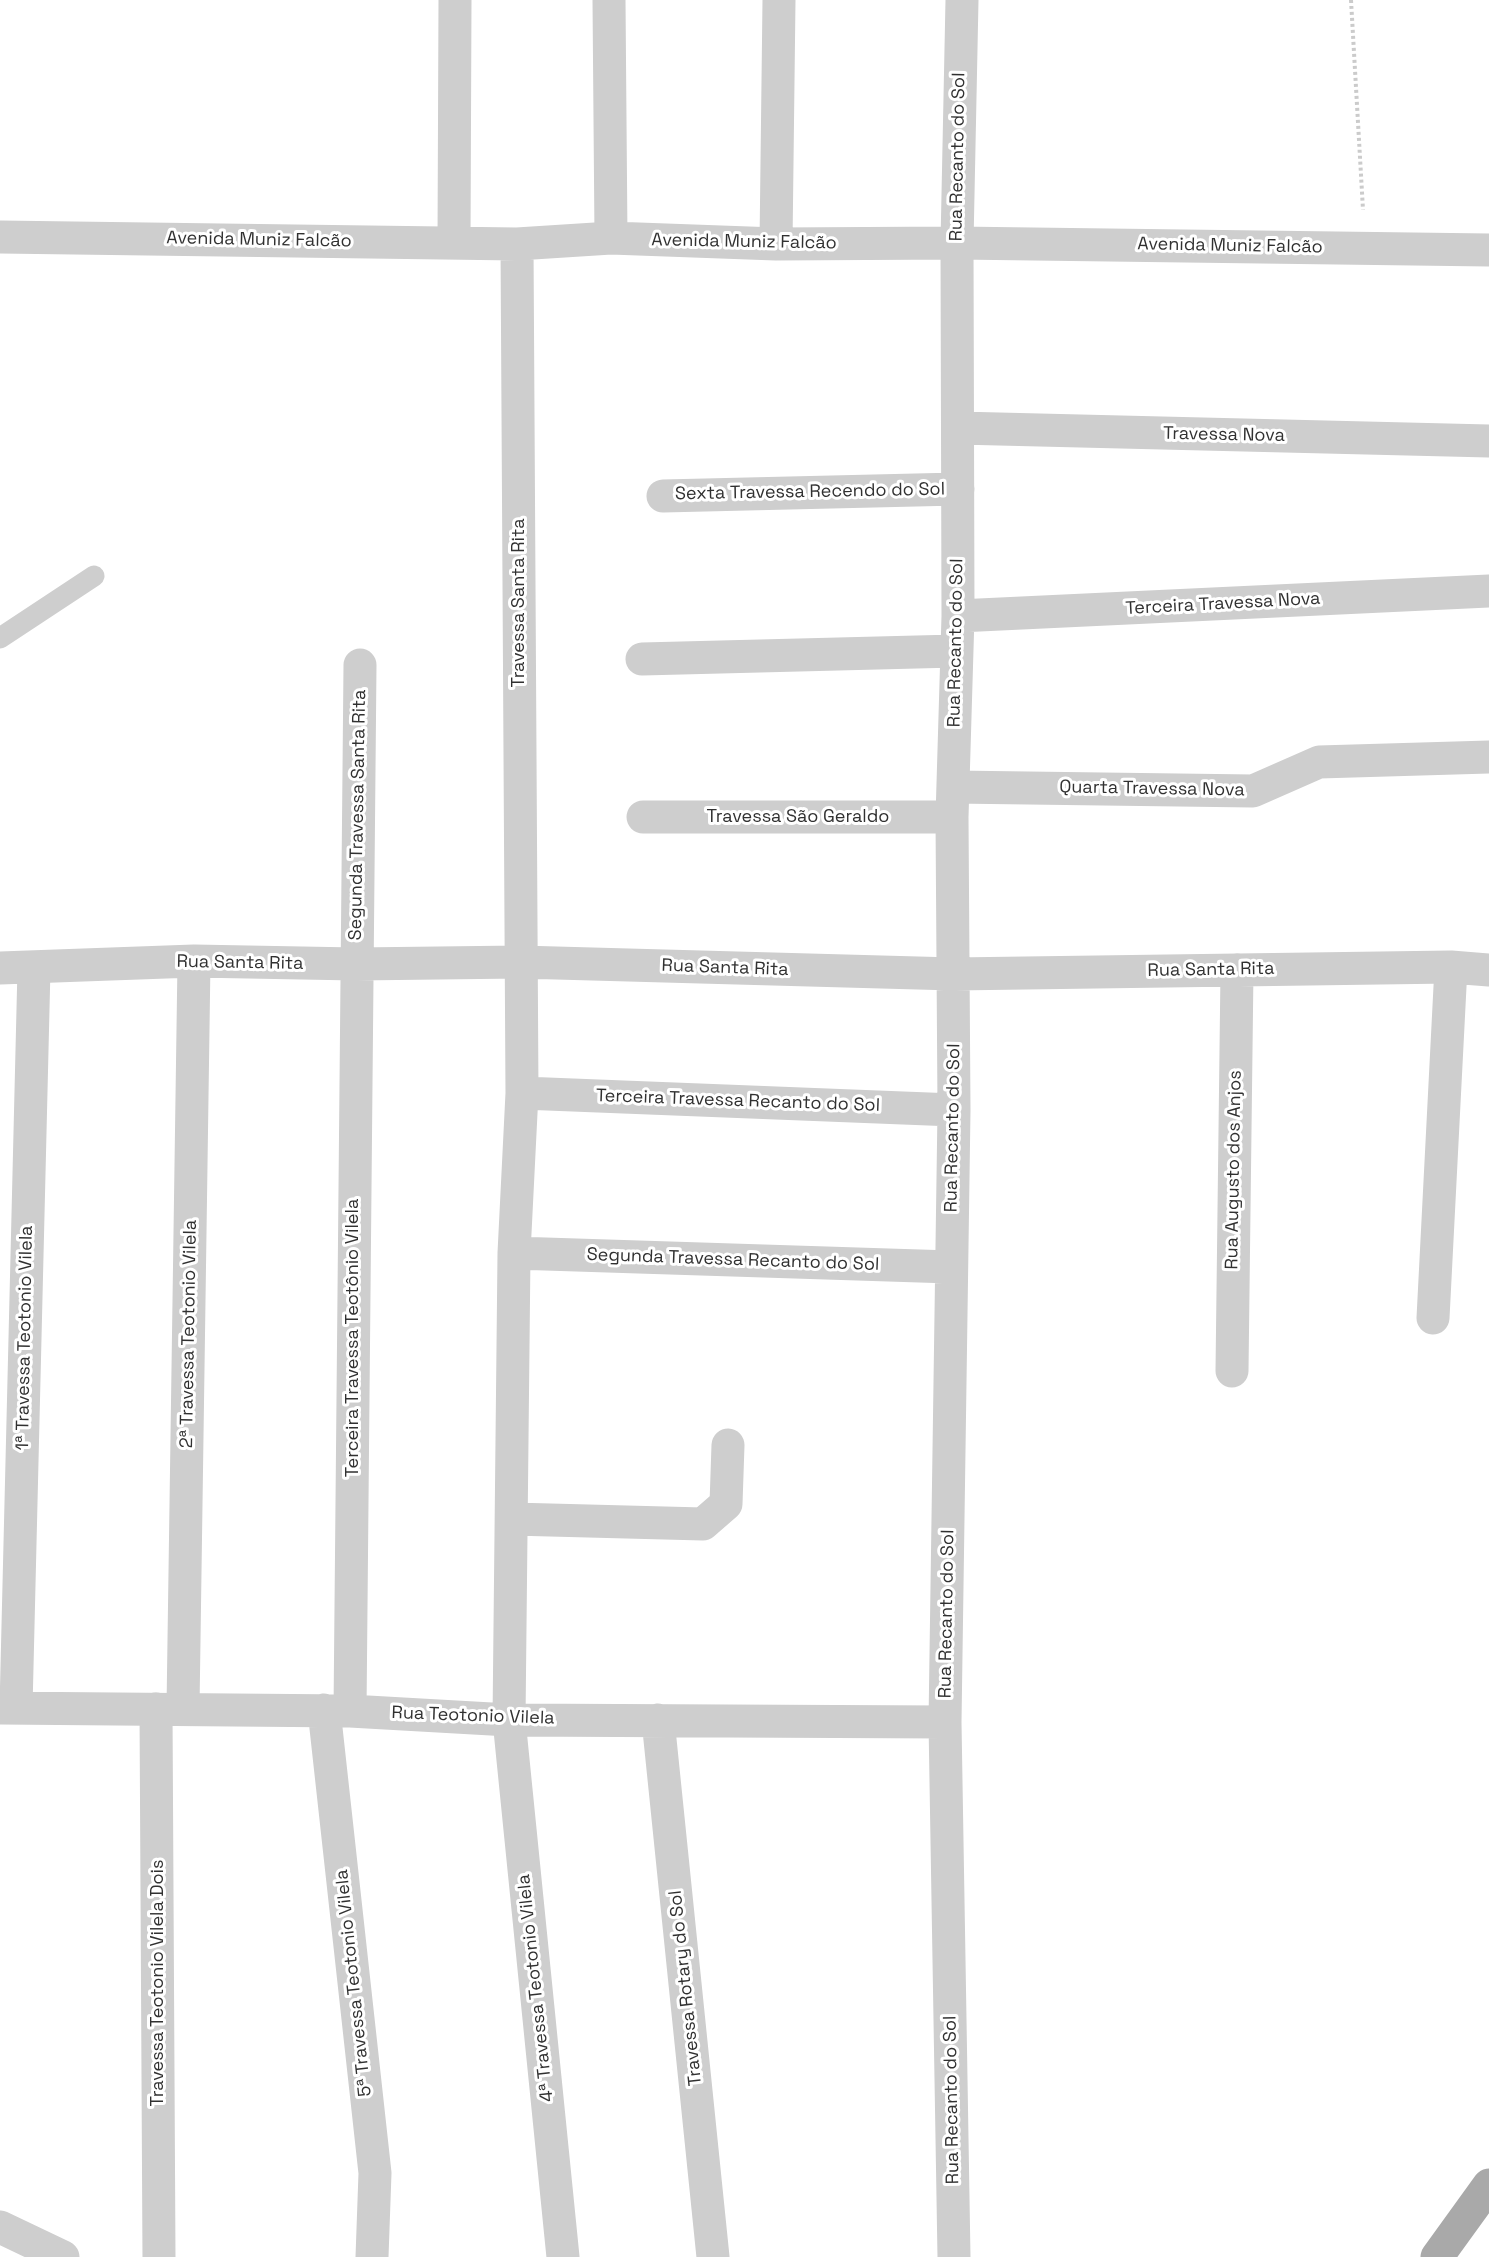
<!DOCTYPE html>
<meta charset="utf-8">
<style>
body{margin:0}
canvas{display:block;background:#fff}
</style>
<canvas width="1489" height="2257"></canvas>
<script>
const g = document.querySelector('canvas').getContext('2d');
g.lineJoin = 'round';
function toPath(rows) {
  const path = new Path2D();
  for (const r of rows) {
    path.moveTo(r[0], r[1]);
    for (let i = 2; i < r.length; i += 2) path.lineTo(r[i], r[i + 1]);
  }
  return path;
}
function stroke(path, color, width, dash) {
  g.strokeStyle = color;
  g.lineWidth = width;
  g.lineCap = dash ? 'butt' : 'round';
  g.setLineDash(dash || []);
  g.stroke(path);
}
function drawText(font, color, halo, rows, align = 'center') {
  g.font = font + ' "Space Grotesk",sans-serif';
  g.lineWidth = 6;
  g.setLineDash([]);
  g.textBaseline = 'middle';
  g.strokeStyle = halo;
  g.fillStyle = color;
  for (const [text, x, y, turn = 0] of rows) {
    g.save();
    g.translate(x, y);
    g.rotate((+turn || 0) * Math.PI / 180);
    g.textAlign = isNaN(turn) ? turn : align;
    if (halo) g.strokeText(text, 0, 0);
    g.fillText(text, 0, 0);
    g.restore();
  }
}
stroke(toPath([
 [1351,0,1363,210]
]), '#cbcbcb', 4, [3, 3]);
stroke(toPath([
 [0,638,94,576]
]), '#cecece', 21);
stroke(toPath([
 [609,0,611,238],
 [0,237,517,244,611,238,776,244,957,243,1489,250],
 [454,242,455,0],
 [517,244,522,1093,514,1253,509,1720,563,2257],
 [776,244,779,0],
 [958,428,1489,441],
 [663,496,958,489],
 [958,616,1489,591],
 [642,659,956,651],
 [953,787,1253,791,1319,762,1489,757],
 [643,817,952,817],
 [0,968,194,961,356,964,520,962,954,974,1451,967,1489,970],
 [522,1093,954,1110],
 [514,1253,951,1267],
 [1433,1318,1451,967],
 [1232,1371,1237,970],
 [512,1519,703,1524,726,1504,728,1445],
 [0,1708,350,1711,509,1720,945,1722],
 [16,1708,34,968],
 [183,1708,194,961],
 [156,1709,159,2257],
 [324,1710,375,2173,372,2257],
 [350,1711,360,665],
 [658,1720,713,2257],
 [0,2227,63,2257],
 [954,2257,945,1722,954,1110,952,817,958,616,957,243,962,0]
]), '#cecece', 33);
stroke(toPath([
 [1437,2257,1489,2185]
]), '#a9a9a9', 33);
drawText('18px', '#313131', '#fff', [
 ["Rua Recanto do Sol",958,157,-89],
 ["Avenida Muniz Falcão",259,240,1],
 ["Avenida Muniz Falcão",744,242,1],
 ["Avenida Muniz Falcão",1230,246,1],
 ["Travessa Nova",1224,435,1],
 ["Sexta Travessa Recendo do Sol",810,492,-1],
 ["Travessa Santa Rita",519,603,-90],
 ["Terceira Travessa Nova",1223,604,-3],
 ["Rua Recanto do Sol",956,643,-89],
 ["Quarta Travessa Nova",1152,789,1],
 ["Segunda Travessa Santa Rita",358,815,-89],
 ["Travessa São Geraldo",798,817],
 ["Rua Santa Rita",240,963,1],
 ["Rua Santa Rita",725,968,2],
 ["Rua Santa Rita",1211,970,-1],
 ["Terceira Travessa Recanto do Sol",738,1101,2],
 ["Rua Recanto do Sol",953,1128,-89],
 ["Rua Augusto dos Anjos",1234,1170,-89],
 ["Segunda Travessa Recanto do Sol",733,1260,2],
 ["2ª Travessa Teotonio Vilela",189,1334,-89],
 ["1ª Travessa Teotonio Vilela",25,1338,-89],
 ["Terceira Travessa Teotônio Vilela",353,1338,-90],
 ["Rua Recanto do Sol",947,1614,-89],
 ["Rua Teotonio Vilela",473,1716,2],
 ["Travessa Teotonio Vilela Dois",158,1983,-90],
 ["5ª Travessa Teotonio Vilela",354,1983,-96],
 ["4ª Travessa Teotonio Vilela",536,1988,-96],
 ["Travessa Rotary do Sol",686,1988,-96],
 ["Rua Recanto do Sol",952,2100,-91]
]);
</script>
